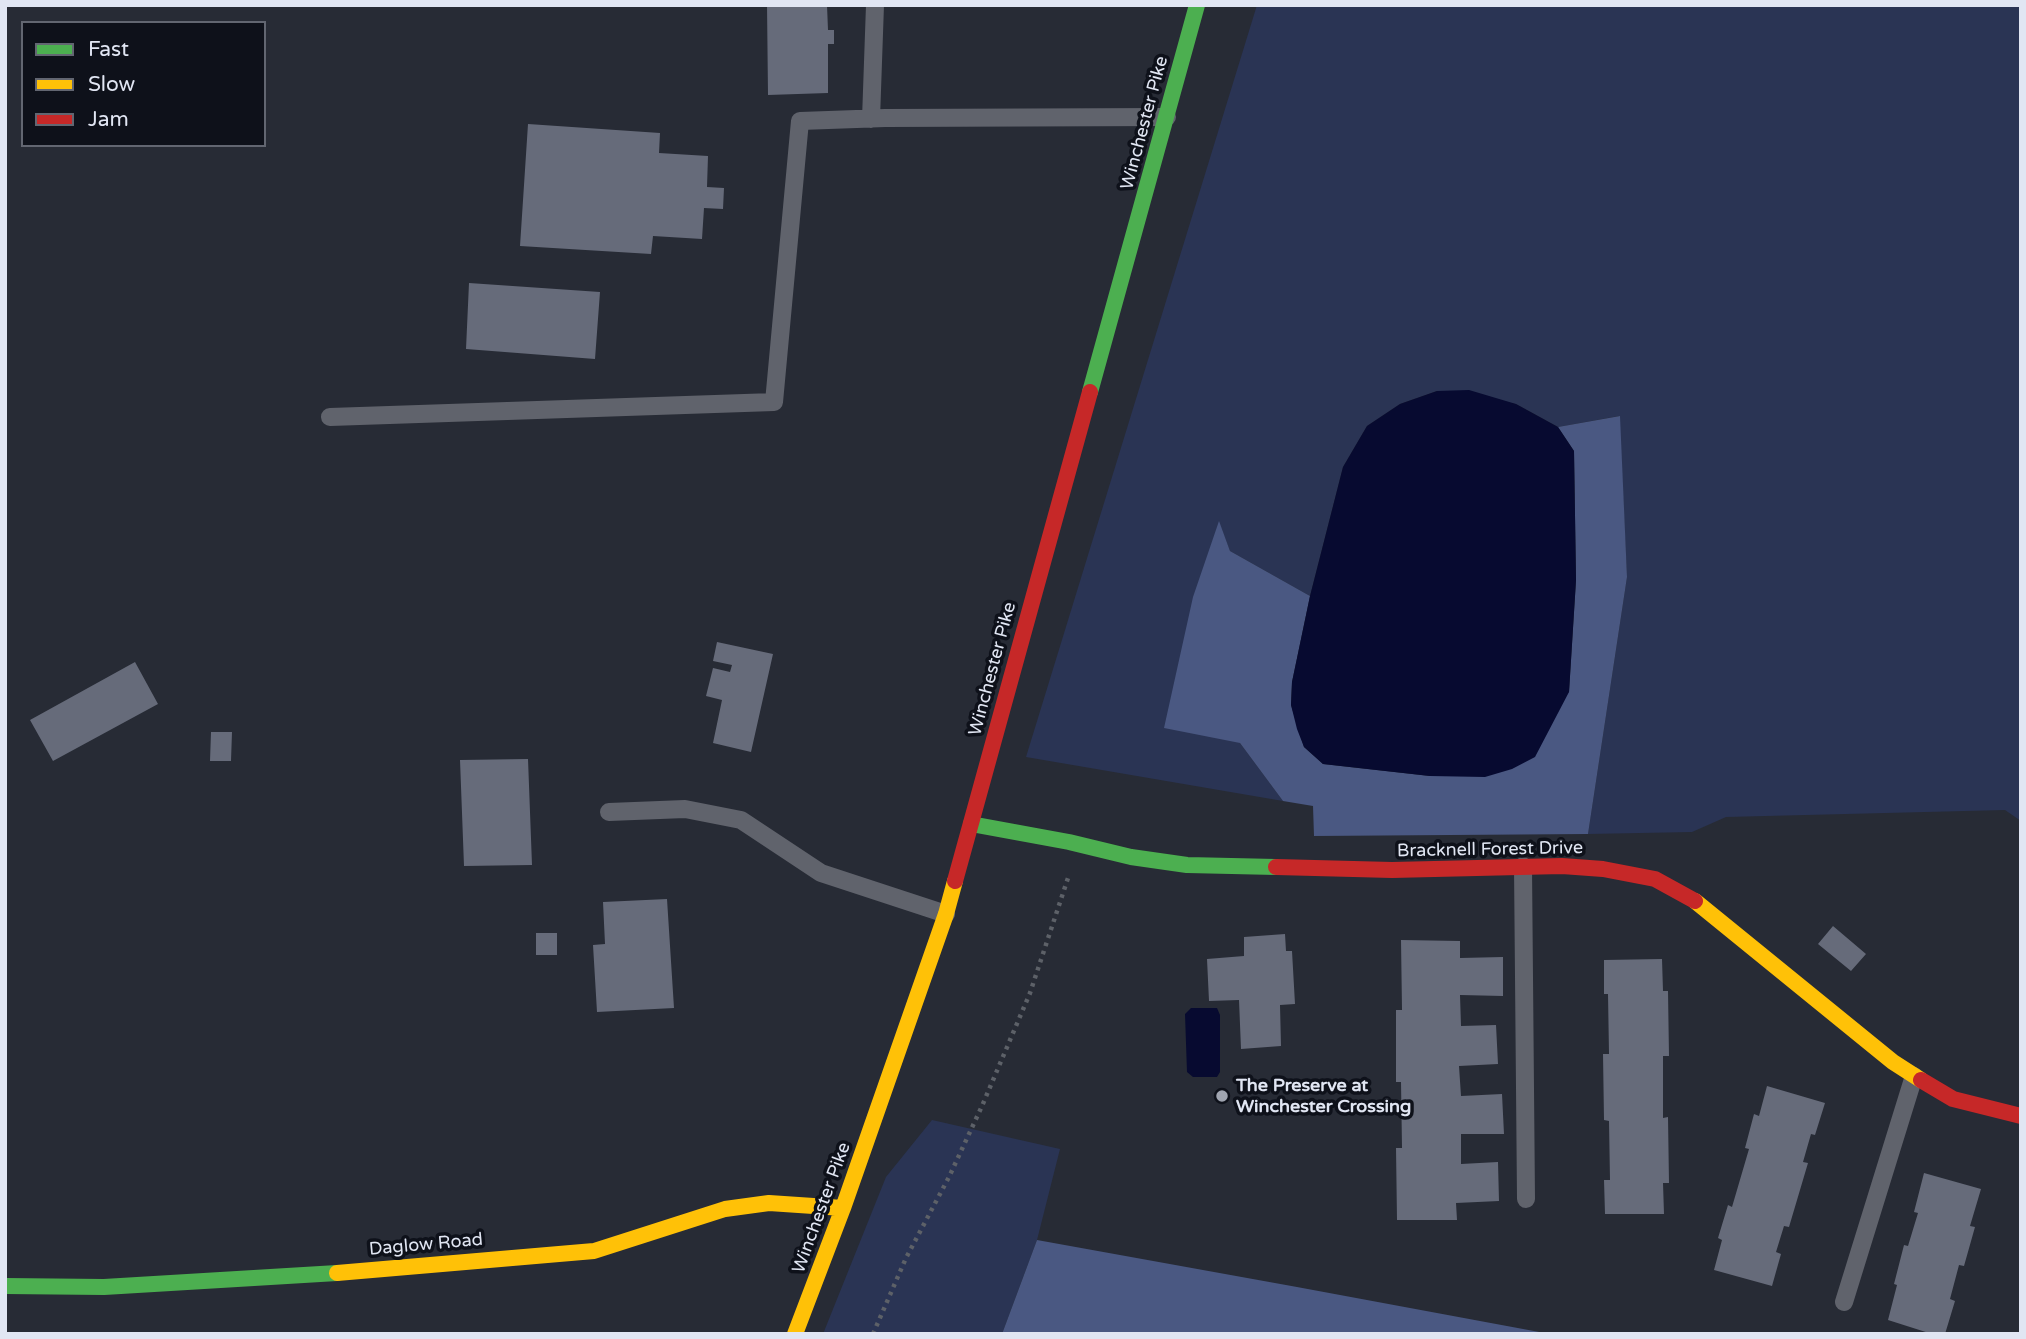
<!DOCTYPE html>
<style>
body{margin:0}
#map{position:relative;width:2026px;height:1339px;overflow:hidden;background:#272b35;font-family:"Varela Round",sans-serif}
canvas{display:block}
.frame{position:absolute;inset:0;border:7px solid #e1e6f3;pointer-events:none}
.legend{position:absolute;left:21px;top:21px;width:245px;height:126px;box-sizing:border-box;background:#0e111a;border:2px solid #626671;margin:0;padding:9px 12px;list-style:none;font-size:21px;color:#e1e6f3}
.legend li{display:flex;align-items:center;gap:14px;height:35px}
.legend b{width:35px;border:2px solid #626671}
</style>
<div id="map">
<canvas width="2026" height="1339"></canvas>
<div class="frame"></div>
<ul class="legend">
<li><b style="height:9px;background:#4caf50"></b>Fast</li>
<li><b style="height:9px;background:#ffc107"></b>Slow</li>
<li><b style="height:9px;background:#c62828"></b>Jam</li>
</ul>
</div>
<script>
const g = document.querySelector('canvas').getContext('2d');
g.lineJoin = 'round';
function paint(path, color) {
  g.fillStyle = color;
  g.fill(path, 'evenodd');
}
function toPath(rows) {
  const path = new Path2D();
  for (const r of rows) {
    path.moveTo(r[0], r[1]);
    for (let i = 2; i < r.length; i += 2) path.lineTo(r[i], r[i + 1]);
  }
  return path;
}
function stroke(path, color, width, dash) {
  g.strokeStyle = color;
  g.lineWidth = width;
  g.lineCap = dash ? 'butt' : 'round';
  g.setLineDash(dash || []);
  g.stroke(path);
}
function drawText(font, color, halo, rows, align = 'center') {
  g.font = font + ' "Varela Round",sans-serif';
  g.lineWidth = 7;
  g.setLineDash([]);
  g.textBaseline = 'middle';
  g.strokeStyle = halo;
  g.fillStyle = color;
  for (const [text, x, y, turn = 0] of rows) {
    g.save();
    g.translate(x, y);
    g.rotate((+turn || 0) * Math.PI / 180);
    g.textAlign = isNaN(turn) ? turn : align;
    if (halo) g.strokeText(text, 0, 0);
    g.fillText(text, 0, 0);
    g.restore();
  }
}
paint(toPath([
 [1257,5,2021,5,2021,821,2005,810,1726,817,1692,832,1588,834,1627,577,1619,416,1558,427,1516,404,1437,391,1400,404,1367,426,1343,467,1310,596,1230,551,1219,523,1240,743,1283,801,1026,757],
 [932,1120,1060,1149,1037,1240,1002,1334,823,1334,886,1177]
]), '#2a3454');
paint(toPath([
 [1620,416,1627,577,1588,834,1314,836,1313,806,1283,801,1240,743,1164,728,1193,597,1219,521,1230,551,1310,596,1292,682,1291,705,1304,747,1323,764,1430,776,1569,692,1576,580,1574,451,1558,427],
 [1037,1240,1297,1287,1550,1334,1002,1334]
]), '#4a5882');
paint(toPath([
 [1469,390,1516,404,1558,427,1574,451,1576,580,1569,692,1535,757,1512,769,1485,777,1430,776,1323,764,1304,747,1297,729,1291,705,1292,682,1310,596,1343,467,1367,426,1400,404,1437,391],
 [1191,1008,1217,1008,1220,1015,1220,1072,1217,1077,1193,1077,1187,1072,1185,1014]
]), '#070a30');
paint(toPath([
 [767,5,827,5,828,30,834,30,834,44,828,44,828,93,768,95],
 [528,124,660,133,659,153,708,156,707,187,724,188,723,209,704,208,702,239,653,236,651,254,520,246],
 [469,283,600,292,595,359,466,349],
 [717,642,773,654,751,752,713,743,722,700,706,696,713,668,730,672,732,665,713,661],
 [135,662,158,704,53,761,30,720],
 [211,732,232,732,231,761,210,761],
 [528,759,532,865,464,866,460,760],
 [667,899,674,1008,597,1012,593,945,605,944,603,902],
 [1833,926,1866,954,1851,971,1818,944],
 [536,933,557,933,557,955,536,955],
 [1285,934,1286,951,1292,951,1295,1004,1280,1005,1281,1046,1241,1049,1239,1000,1209,1001,1207,959,1244,956,1244,937],
 [1401,940,1460,941,1460,958,1503,957,1503,996,1460,995,1461,1026,1496,1025,1498,1064,1459,1066,1461,1096,1502,1094,1504,1134,1461,1134,1461,1164,1498,1162,1499,1201,1456,1203,1457,1220,1397,1220,1396,1148,1402,1148,1401,1082,1396,1082,1396,1010,1402,1010],
 [1662,959,1663,991,1668,991,1669,1056,1663,1056,1663,1118,1668,1117,1669,1183,1663,1183,1664,1214,1605,1214,1604,1180,1610,1180,1609,1121,1604,1120,1603,1054,1609,1054,1608,994,1604,994,1604,960],
 [1767,1086,1825,1103,1815,1135,1811,1134,1803,1162,1808,1163,1789,1227,1784,1226,1776,1252,1781,1254,1772,1286,1714,1270,1722,1240,1718,1238,1728,1205,1732,1207,1749,1149,1745,1148,1754,1114,1759,1116],
 [1924,1173,1981,1189,1970,1226,1975,1227,1964,1266,1959,1265,1950,1299,1955,1301,1945,1334,1932,1334,1888,1320,1897,1285,1894,1284,1904,1245,1908,1246,1918,1213,1914,1212]
]), '#666b7a');
stroke(toPath([
 [873,1334,906,1258,949,1177,982,1106,1030,993,1068,878]
]), '#5d6168', 4.5, [3.5, 5]);
stroke(toPath([
 [871,119,875,5],
 [330,417,774,402,800,121,885,118,1167,117],
 [609,812,685,809,741,820,821,873,946,914],
 [1523,866,1526,1199],
 [1844,1302,1914,1076]
]), '#60636c', 18);
stroke(toPath([
 [1090,392,1197,5],
 [971,824,1069,842,1131,857,1187,865,1276,867],
 [5,1286,104,1287,337,1273]
]), '#4caf50', 16);
stroke(toPath([
 [1695,901,1893,1062,1921,1080],
 [337,1273,594,1251,725,1209,769,1203,843,1208],
 [795,1334,843,1208,946,914,955,881]
]), '#ffc107', 16);
stroke(toPath([
 [1276,867,1392,870,1562,866,1603,869,1655,879,1695,901],
 [955,881,1090,392],
 [1921,1080,1953,1099,2021,1116]
]), '#c62828', 16);
for (const [x, y, r, color] of [
 [1222,1096,7,"#a0a5b0"]
]) {
  const dot = new Path2D();
  dot.arc(x, y, r, 0, 2 * Math.PI);
  g.fillStyle = color;
  g.fill(dot);
  stroke(dot, '#0e111a', 2.5);
}
drawText('18px', '#e1e6f3', '#0e111a', [
 ["Winchester Pike",1145,123,-75],
 ["Winchester Pike",993,669,-75],
 ["Bracknell Forest Drive",1490,850,-1],
 ["Winchester Pike",822,1208,-70],
 ["Daglow Road",426,1245,-5]
]);
drawText('bold 18px', '#e1e6f3', '#0e111a', [
 ["The Preserve at",1236,1086],
 ["Winchester Crossing",1236,1107]
], 'left');
</script>
